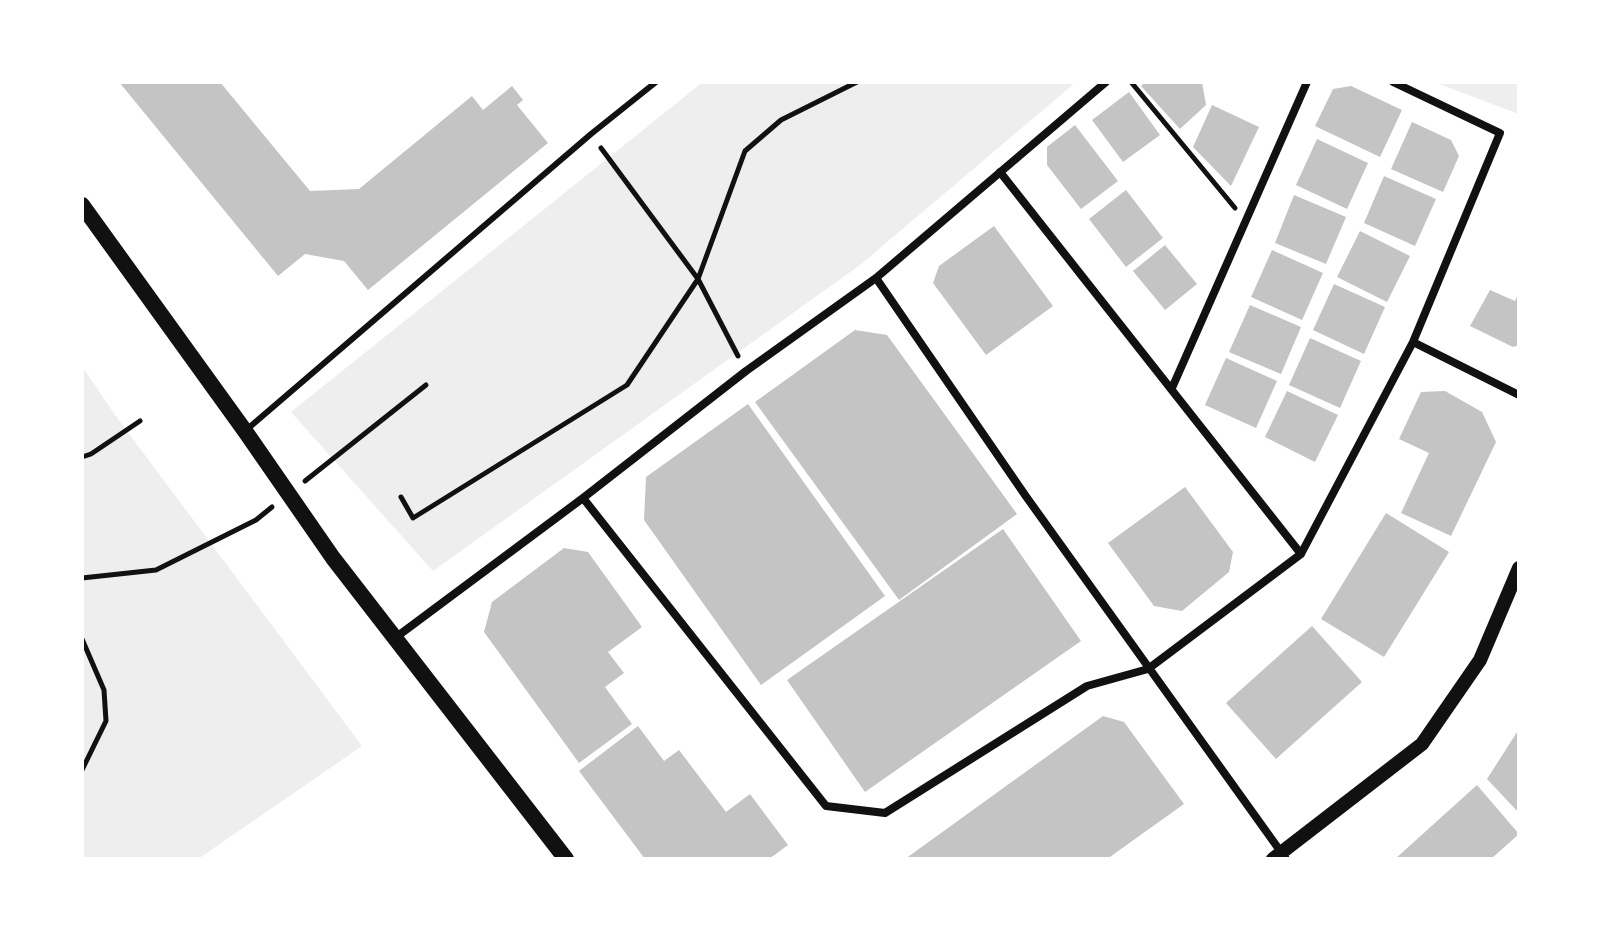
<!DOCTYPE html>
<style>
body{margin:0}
#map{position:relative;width:1601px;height:941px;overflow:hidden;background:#fff;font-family:"IBM Plex Sans",sans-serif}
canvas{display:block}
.frame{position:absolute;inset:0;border:84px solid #fff;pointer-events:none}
</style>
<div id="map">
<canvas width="1601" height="941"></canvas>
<div class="frame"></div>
</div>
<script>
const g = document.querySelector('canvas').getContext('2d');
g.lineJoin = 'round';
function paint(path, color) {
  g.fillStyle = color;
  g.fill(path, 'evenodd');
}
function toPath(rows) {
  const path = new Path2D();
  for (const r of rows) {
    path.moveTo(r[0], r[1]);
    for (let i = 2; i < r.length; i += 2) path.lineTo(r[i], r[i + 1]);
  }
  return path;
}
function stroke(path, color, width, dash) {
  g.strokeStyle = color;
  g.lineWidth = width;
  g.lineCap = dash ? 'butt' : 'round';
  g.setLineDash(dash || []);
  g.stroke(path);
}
paint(toPath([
 [703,82,1076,82,860,265,433,571,291,412],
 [1434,82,1519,82,1519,114],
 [82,366,115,415,362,746,198,859,82,859]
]), '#eee');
paint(toPath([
 [119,82,220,82,310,191,359,189,472,96,483,110,512,86,523,100,517,105,548,143,368,290,344,261,305,254,278,276],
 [1145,82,1202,82,1206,105,1180,129,1141,86],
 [1351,86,1402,110,1380,157,1315,126,1333,89],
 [1129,92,1160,135,1123,162,1092,120],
 [1212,105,1259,127,1231,186,1193,147],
 [1412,122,1451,140,1459,156,1443,192,1391,169],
 [1075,125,1118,181,1081,209,1047,165,1047,147],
 [1317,139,1368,163,1347,209,1296,185],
 [1384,176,1436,199,1415,246,1364,223],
 [1126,190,1163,238,1126,267,1089,219],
 [1294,195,1346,217,1326,264,1275,243],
 [994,226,1053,306,986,355,933,283,939,266],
 [1360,231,1410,256,1387,302,1337,277],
 [1165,245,1197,284,1165,310,1133,271],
 [1272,250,1323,273,1302,320,1251,297],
 [1334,284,1385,307,1364,354,1313,330],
 [1490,290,1515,301,1519,293,1519,345,1513,347,1470,326],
 [1250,305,1301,327,1281,374,1229,352],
 [855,330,887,335,1017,514,899,600,755,402],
 [1310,338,1361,361,1340,408,1289,385],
 [1226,358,1277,381,1256,428,1205,405],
 [1287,391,1338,415,1315,462,1265,437],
 [1445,391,1482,412,1496,442,1451,536,1401,513,1429,453,1399,439,1421,392],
 [748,404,885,596,761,685,644,520,646,477],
 [1185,487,1233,552,1229,572,1182,611,1154,606,1108,543],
 [1386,513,1449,552,1384,657,1321,619],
 [1003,529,1081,641,865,792,787,680],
 [564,548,588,552,642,627,608,652,624,673,605,687,632,724,579,763,484,632,492,602],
 [1312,626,1362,682,1276,759,1226,703],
 [1103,716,1124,722,1184,804,1107,859,905,859],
 [638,726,664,761,679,750,726,812,750,794,788,845,769,859,645,859,579,771],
 [1519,729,1519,813,1487,779],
 [1477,785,1519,834,1491,859,1395,859]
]), '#c4c4c4');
stroke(toPath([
 [1131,82,1235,208],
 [601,148,698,279,738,356],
 [82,457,91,454,140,421],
 [305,481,426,385],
 [401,497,413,518,627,385,698,279,745,151,781,120,857,82],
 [82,578,156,570,256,520,272,507],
 [82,639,104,690,106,721,82,770]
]), '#111', 5);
stroke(toPath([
 [245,431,591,134,656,82]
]), '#111', 6);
stroke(toPath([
 [1000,172,1301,554],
 [876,278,1025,495,1286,859],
 [1413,342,1519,395],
 [1172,388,1307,82],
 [583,498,826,806,885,813,1087,686,1148,669,1301,554,1413,342,1500,133,1393,82],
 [395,638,583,498,746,371,876,278,1106,82]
]), '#111', 8);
stroke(toPath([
 [1273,859,1422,744,1480,660,1519,568]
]), '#111', 14);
stroke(toPath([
 [82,205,245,431,333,558,566,859]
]), '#111', 16);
</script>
